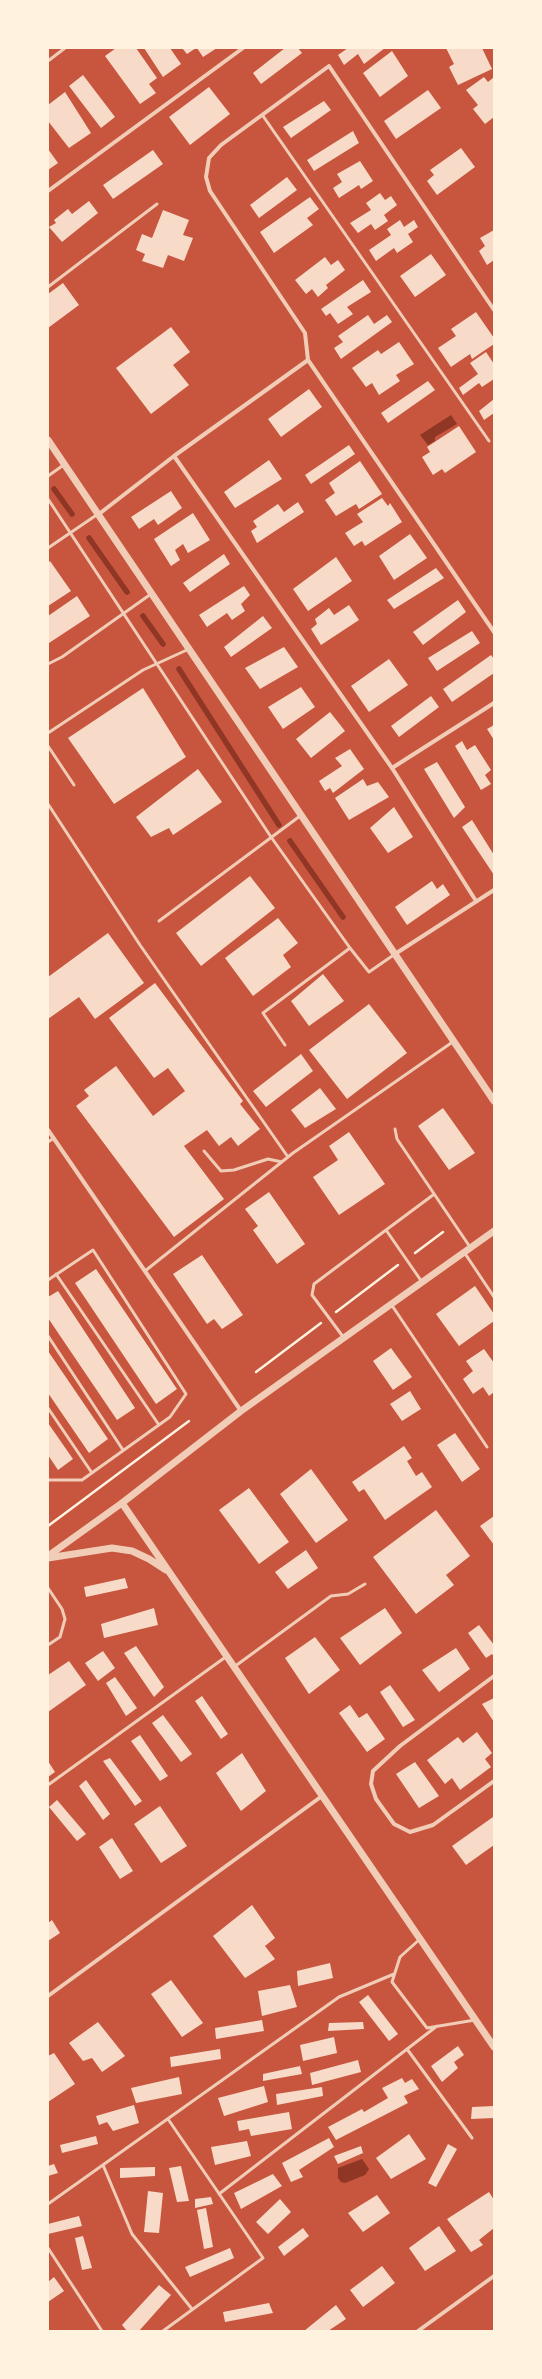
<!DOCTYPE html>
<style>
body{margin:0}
#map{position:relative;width:542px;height:2379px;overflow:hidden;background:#c8553d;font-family:Jost,sans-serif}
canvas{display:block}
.frame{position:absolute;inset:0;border:49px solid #fff3e0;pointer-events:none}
</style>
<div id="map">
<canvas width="542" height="2379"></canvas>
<div class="frame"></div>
</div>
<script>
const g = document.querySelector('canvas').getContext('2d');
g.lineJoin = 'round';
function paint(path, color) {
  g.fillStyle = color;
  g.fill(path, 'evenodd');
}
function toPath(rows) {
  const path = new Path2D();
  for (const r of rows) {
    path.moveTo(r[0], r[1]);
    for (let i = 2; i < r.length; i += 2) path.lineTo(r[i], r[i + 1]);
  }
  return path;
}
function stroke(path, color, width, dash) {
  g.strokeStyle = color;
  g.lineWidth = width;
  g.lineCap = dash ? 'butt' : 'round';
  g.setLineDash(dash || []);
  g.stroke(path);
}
paint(toPath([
 [451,415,457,424,435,437,435,441,428,445,420,435],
 [362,2159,369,2169,365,2175,345,2183,341,2182,338,2178,338,2168]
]), '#8f3625');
stroke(toPath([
 [54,489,72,514],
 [89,538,127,592],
 [143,616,163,644],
 [179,669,279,825],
 [290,841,343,917]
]), '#8f3625', 5.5);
paint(toPath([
 [116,48,136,48,157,78,149,84,156,93,140,104,105,56],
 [144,48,170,48,181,64,163,77],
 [182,48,196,48,187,54],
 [197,48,217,48,203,57],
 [285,48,298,48,302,53,261,84,253,73],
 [348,48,385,48,364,64,358,54,344,65,338,55],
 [446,48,482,48,492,69,458,85,449,67,454,64],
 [392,51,408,76,380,97,363,73],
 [83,75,115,117,101,128,69,86],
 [484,77,488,82,494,77,494,117,485,124,473,109,478,105,466,90],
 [209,87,230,114,190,145,169,117],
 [428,90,441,108,396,139,384,121],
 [65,92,91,133,69,148,48,121,48,105],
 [324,101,331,110,291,138,283,127],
 [353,131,359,143,314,171,307,160],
 [461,148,475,167,437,195,427,181,434,175,430,170],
 [48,149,58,163,48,170],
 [153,150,163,164,113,199,103,185],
 [360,161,373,181,361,189,359,185,339,198,333,188,342,182,337,174],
 [287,177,297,190,259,218,250,205],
 [380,193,385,200,391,196,397,205,384,215,388,221,375,230,371,224,358,233,350,223,371,210,366,203],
 [310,197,319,209,307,218,313,225,274,253,260,232],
 [89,201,98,213,62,242,49,227,56,223,54,220,68,209,72,214],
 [163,210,189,220,183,235,193,238,184,261,168,255,163,268,142,261,145,254,136,250,142,234,152,238],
 [400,220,404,227,414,220,418,227,408,234,413,242,397,253,394,248,376,261,369,250,391,235,387,229],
 [494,230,494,260,487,265,479,251,485,246,480,238],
 [431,254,446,275,415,297,400,276],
 [325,257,331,265,338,260,345,270,326,285,328,288,318,297,312,289,306,294,295,280],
 [363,280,371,292,347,307,353,314,338,324,330,313,326,316,321,309],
 [63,283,79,305,48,328,48,294],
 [476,312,494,338,494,344,472,359,470,354,451,367,438,348,456,336,451,329],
 [368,315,374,324,387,315,392,322,341,359,334,348,343,342,338,336],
 [171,327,190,352,173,365,189,385,151,414,116,368],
 [399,342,414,364,396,375,400,381,379,395,372,383,366,387,352,368,378,350,381,354],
 [486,352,494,364,494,379,482,387,479,383,463,395,459,388,478,374,470,363],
 [428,381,435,390,388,423,381,413],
 [309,389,322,407,281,437,268,419],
 [494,399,494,413,484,420,479,411],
 [459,426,476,452,445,473,442,469,433,475,422,457,430,452,427,447],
 [349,445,355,454,311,484,305,475],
 [269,460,282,479,235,508,224,492],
 [360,461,382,494,359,509,356,504,336,516,325,500,335,493,329,483],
 [171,491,182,508,158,525,154,519,139,529,131,517],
 [382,498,388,506,390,503,402,522,365,546,362,541,354,546,345,533,363,522,357,514],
 [298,502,304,512,257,543,251,531,257,527,253,521,278,504,284,512],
 [193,513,210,540,188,553,183,544,175,550,180,560,171,566,154,539],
 [410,534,427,558,394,580,379,556],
 [224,554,230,564,190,592,183,583],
 [336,557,352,581,308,611,293,589],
 [50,561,71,591,48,606,48,563],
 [436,568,444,578,394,609,387,600],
 [244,586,250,595,241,604,245,611,232,620,227,613,207,627,199,615],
 [77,596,90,616,49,643,48,616],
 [458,600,466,612,423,645,413,632],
 [349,605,359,620,321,645,311,629,317,624,315,619,329,608,334,615],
 [263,616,272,628,231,657,224,647],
 [472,631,480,643,437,671,428,658],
 [284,647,298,667,260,689,245,668],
 [491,655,494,659,494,673,452,702,443,689],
 [389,659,408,685,369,712,351,686],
 [301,687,315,707,283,729,268,707],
 [143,688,186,757,114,804,68,738],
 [431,696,439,707,399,737,391,726],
 [330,712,345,731,311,758,296,739],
 [494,725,494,740,487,729],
 [462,741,467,750,475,745,491,770,485,775,491,784,481,790,455,746],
 [350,749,364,769,333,793,330,788,325,791,319,781,342,766,335,758],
 [437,762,465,807,454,818,424,769],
 [198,769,222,802,173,835,169,828,151,837,136,817],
 [363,779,367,786,378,782,389,797,349,820,335,798],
 [394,807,413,837,388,853,370,828],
 [472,820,494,855,494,875,462,827],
 [250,876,275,908,201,966,176,933],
 [432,881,437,889,443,884,450,895,407,925,395,907],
 [278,918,298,943,283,955,291,967,253,996,225,958],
 [108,933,144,983,95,1019,79,997,48,1019,48,977],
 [323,974,344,1001,309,1026,291,1001],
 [155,983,243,1101,240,1104,260,1129,238,1146,231,1137,219,1146,207,1130,184,1146,224,1199,174,1237,76,1106,89,1096,84,1090,116,1066,153,1116,185,1091,168,1068,154,1078,109,1018],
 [369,1004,407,1053,347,1099,309,1050],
 [301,1054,313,1071,266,1107,253,1091],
 [320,1088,336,1109,305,1128,291,1110],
 [443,1108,475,1153,449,1170,418,1126],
 [349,1132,385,1184,339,1215,313,1177,338,1160,329,1146],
 [269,1192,305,1244,277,1264,253,1230,258,1226,245,1209],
 [202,1255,243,1315,222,1329,214,1319,207,1324,173,1274],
 [96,1269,177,1389,156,1404,75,1283],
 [475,1286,494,1314,494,1321,459,1346,436,1314],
 [58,1291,135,1408,117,1420,48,1318,48,1297],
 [391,1348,412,1377,393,1390,373,1361],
 [484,1349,494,1363,494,1392,489,1396,483,1387,473,1394,463,1379,473,1371,466,1361],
 [48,1351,108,1439,89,1453,48,1393],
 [410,1391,421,1409,402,1421,390,1404],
 [48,1423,73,1459,58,1470,48,1455],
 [455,1433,480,1469,462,1482,437,1445],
 [404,1446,412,1458,407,1461,416,1476,422,1472,432,1487,385,1520,364,1489,359,1492,352,1482],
 [311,1469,348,1520,316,1543,280,1494],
 [249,1488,289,1542,259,1564,219,1510],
 [436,1510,470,1556,446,1575,454,1585,416,1614,373,1557],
 [494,1516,494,1545,480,1526],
 [306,1550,318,1568,288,1589,275,1572],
 [125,1578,128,1588,86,1597,84,1587],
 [154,1608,158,1625,104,1638,101,1624],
 [385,1608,402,1633,360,1665,340,1638],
 [479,1625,494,1645,494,1657,492,1654,486,1658,468,1633],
 [315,1637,340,1670,309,1694,285,1658],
 [136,1646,164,1687,154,1697,124,1653],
 [456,1648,470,1669,439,1692,422,1670],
 [103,1651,115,1668,98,1681,85,1663],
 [69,1661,86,1685,48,1712,48,1675],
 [115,1677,137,1708,126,1716,106,1683],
 [390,1685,415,1720,403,1727,380,1692],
 [202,1696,228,1734,221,1739,195,1701],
 [494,1698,494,1722,482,1704],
 [350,1705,359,1718,367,1713,385,1739,367,1752,339,1713],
 [163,1715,192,1754,181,1762,152,1723],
 [477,1732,492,1753,485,1759,491,1767,460,1790,452,1778,445,1784,427,1760,458,1737,463,1743],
 [140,1735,168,1776,160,1781,131,1741],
 [242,1753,266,1791,241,1811,216,1773],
 [110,1758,142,1801,135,1806,103,1761],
 [48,1761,55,1772,48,1777],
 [415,1762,439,1796,419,1808,396,1774],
 [86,1780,110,1814,103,1820,79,1786],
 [57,1800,86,1834,77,1841,49,1807],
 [160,1806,187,1846,161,1863,134,1824],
 [493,1817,494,1845,466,1865,452,1846],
 [112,1838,133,1871,120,1879,99,1847],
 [252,1905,275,1938,265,1946,275,1959,245,1978,213,1936],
 [52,1920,60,1933,48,1941,48,1923],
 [330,1963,333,1978,298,1986,297,1971],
 [171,1980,203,2023,182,2037,151,1994],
 [290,1985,297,2007,262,2016,258,1991],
 [368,1995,398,2034,389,2041,359,2002],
 [262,2020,264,2031,216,2039,215,2028],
 [98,2022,125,2056,102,2072,92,2058,83,2061,69,2043],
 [363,2022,364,2029,328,2031,329,2023],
 [334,2037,337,2053,303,2061,300,2045],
 [458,2046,464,2055,454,2062,458,2068,442,2082,431,2066],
 [220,2049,221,2059,171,2067,170,2057],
 [54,2053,75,2084,48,2102,48,2056],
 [358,2060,361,2072,312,2085,310,2073],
 [300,2066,302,2074,263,2081,263,2074],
 [179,2077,182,2094,136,2103,131,2088],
 [402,2078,405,2083,412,2079,419,2089,404,2096,408,2103,336,2140,328,2127,362,2109,364,2112,388,2098,382,2088],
 [264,2086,268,2102,224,2116,218,2098],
 [322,2087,323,2096,277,2105,276,2094],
 [134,2105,139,2123,113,2131,107,2122,99,2125,96,2116],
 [494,2106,494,2118,471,2119,472,2107],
 [289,2112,292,2129,251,2136,249,2129,239,2131,237,2121],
 [409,2134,426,2159,391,2179,376,2158],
 [96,2136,98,2144,62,2153,60,2145],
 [329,2138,334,2147,299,2170,303,2177,291,2182,282,2163],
 [247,2141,251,2156,215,2165,211,2147],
 [448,2144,457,2149,436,2187,428,2183],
 [361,2146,363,2153,338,2164,334,2156],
 [54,2164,58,2173,48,2176,48,2166],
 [181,2166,189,2201,177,2202,169,2168],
 [155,2167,155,2176,120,2178,120,2168],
 [273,2174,282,2186,241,2209,234,2193],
 [148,2191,163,2193,159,2233,144,2232],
 [489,2192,494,2200,494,2228,479,2240,483,2245,471,2252,447,2219],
 [377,2195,390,2213,363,2232,348,2213],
 [211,2197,213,2204,195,2208,195,2199],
 [280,2199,291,2212,268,2234,256,2222],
 [206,2208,213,2247,204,2249,197,2210],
 [79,2216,82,2226,48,2234,48,2224],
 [439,2226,456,2251,425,2271,409,2248],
 [303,2228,309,2236,284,2256,278,2247],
 [83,2236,92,2268,82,2270,75,2238],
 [230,2248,234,2258,190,2277,185,2267],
 [382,2266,395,2283,363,2307,350,2290],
 [54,2277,64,2291,48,2302,48,2282],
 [159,2285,171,2295,139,2331,127,2331,122,2325],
 [269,2303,273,2313,225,2322,223,2312],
 [336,2305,346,2319,328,2331,304,2331]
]), '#f7dbc8');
stroke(toPath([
 [415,1253,443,1232],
 [336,1312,398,1265],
 [256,1372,321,1323],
 [48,1526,189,1421]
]), '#fff3e0', 2.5);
stroke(toPath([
 [48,61,65,48],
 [263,116,489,441],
 [48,287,157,204],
 [48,476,65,464],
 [48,499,271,837,350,948],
 [48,548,98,514],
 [48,664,62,657,151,594],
 [48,733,143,670,189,649],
 [48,746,74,785],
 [48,804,140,945,288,1157],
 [159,921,300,816],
 [285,1045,263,1013,350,948,369,972,395,954],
 [395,1129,397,1139,470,1247],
 [48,1142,54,1138],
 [204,1151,221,1171,234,1170,268,1159,282,1162],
 [464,1252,494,1297],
 [145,1271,293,1153,454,1041],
 [56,1274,159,1425],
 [48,1280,93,1250,186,1394,170,1417,82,1480,48,1480],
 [422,1282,386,1230,433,1195],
 [391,1304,487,1447],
 [48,1336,123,1450],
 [344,1338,312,1295,314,1284,386,1230],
 [48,1408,92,1473],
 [48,1588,62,1609,65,1619,60,1637,48,1645],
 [234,1667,331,1596,348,1594,365,1584],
 [48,1785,227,1656],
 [420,1939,400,1957,392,1982,427,2028,475,2020],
 [407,2049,472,2138],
 [103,2165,132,2234,192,2309],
 [219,2194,437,2026],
 [48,2204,339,1997,394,1974],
 [48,2248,102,2331],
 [163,2331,263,2258,168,2119]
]), '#f1ccb7', 3);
stroke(toPath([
 [48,191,243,48],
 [494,310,329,66,221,145,209,158,206,177,210,191,305,333,308,360,494,632],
 [174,456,392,768,476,901],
 [99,514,174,456,308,360],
 [392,768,494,703],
 [395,954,494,890],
 [48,1130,241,1411],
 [494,1676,400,1746,373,1771,371,1784,376,1799,394,1824,410,1832,433,1825,494,1781],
 [48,1996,322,1796],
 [418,2331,494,2276]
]), '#f1ccb7', 4);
stroke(toPath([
 [48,440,494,1101],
 [122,1503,494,2047],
 [48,1556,122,1503,241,1411,494,1231],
 [48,1558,112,1548,132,1551,149,1559,166,1570]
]), '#f1ccb7', 7);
</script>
